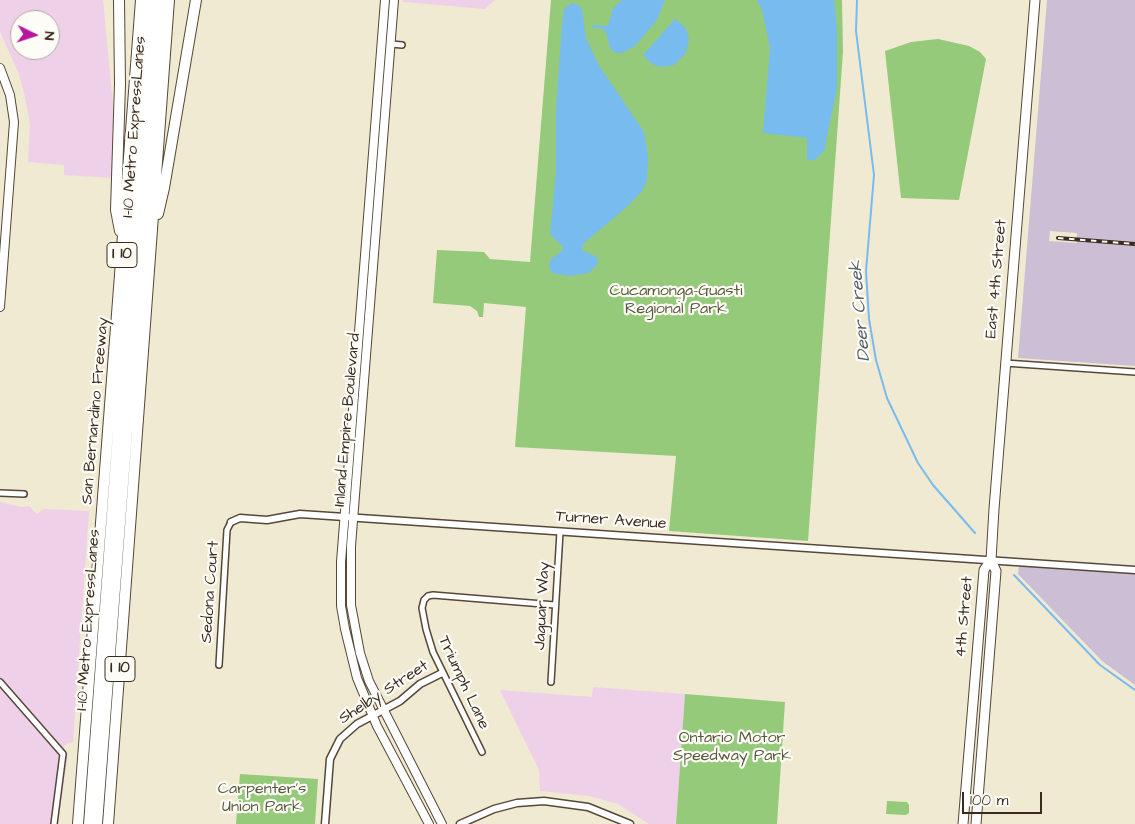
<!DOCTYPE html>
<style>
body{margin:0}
#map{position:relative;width:1135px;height:824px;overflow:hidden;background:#f0ead2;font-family:"Architects Daughter",sans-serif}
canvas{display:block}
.north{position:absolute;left:10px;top:10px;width:50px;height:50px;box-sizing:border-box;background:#fdfcf7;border:1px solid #afa8a0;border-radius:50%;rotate:94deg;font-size:14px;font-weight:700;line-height:20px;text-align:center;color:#3b2a1e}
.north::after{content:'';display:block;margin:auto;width:18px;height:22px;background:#b5179e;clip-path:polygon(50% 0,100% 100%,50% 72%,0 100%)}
.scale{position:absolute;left:962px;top:792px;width:80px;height:22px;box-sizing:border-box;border:2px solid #3b2a1e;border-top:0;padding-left:6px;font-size:15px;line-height:18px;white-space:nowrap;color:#3b2a1e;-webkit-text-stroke:4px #fdfcf7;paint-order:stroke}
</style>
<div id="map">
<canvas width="1135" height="824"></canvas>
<div class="north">N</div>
<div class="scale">100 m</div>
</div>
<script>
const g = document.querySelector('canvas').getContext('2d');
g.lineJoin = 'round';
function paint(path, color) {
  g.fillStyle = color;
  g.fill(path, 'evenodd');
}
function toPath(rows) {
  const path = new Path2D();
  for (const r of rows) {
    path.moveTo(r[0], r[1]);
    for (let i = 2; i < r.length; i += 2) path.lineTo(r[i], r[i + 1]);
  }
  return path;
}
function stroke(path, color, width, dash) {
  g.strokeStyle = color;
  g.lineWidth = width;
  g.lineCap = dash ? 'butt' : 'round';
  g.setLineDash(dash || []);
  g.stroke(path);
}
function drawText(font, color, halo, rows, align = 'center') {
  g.font = font + ' "Architects Daughter",sans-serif';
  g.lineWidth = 4.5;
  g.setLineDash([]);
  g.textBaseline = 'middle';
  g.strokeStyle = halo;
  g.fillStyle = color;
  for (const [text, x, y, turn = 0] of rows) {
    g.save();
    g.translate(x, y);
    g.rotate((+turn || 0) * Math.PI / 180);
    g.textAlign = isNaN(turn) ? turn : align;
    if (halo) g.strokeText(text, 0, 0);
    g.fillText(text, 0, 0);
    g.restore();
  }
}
paint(toPath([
 [0,0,103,0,114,115,112,178,64,175,64,165,28,162,30,124,25,97,19,74,0,32],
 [20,20,50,20,50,50,20,50],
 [403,0,495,0,485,9,403,2],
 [0,502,21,507,29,506,37,514,44,509,89,511,73,742,68,743,63,747,68,754,58,824,0,824],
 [593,687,685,694,676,824,649,824,618,804,589,796,540,791,539,770,500,690,592,697]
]), '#eed0e8');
paint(toPath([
 [1047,0,1135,0,1135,366,1018,358],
 [1050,231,1077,233,1077,243,1049,241],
 [1019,566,1135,574,1135,685,1102,661,1018,574]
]), '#ccbed4');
paint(toPath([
 [551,0,842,0,843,52,808,541,669,531,676,456,515,447,526,307,484,303,483,317,479,317,477,311,470,306,433,303,437,250,484,252,490,259,530,262],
 [938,39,969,46,980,52,986,59,959,200,901,198,885,51,911,42],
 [685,694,785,702,777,824,676,824],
 [240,774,318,779,315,824,236,824],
 [887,801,907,802,909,805,909,813,906,815,886,814]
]), '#95ca7b');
paint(toPath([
 [622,0,665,0,657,20,635,46,622,53,616,53,610,49,606,32,601,28,593,28,592,25,608,26,613,8],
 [757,0,834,0,837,28,837,88,824,151,815,160,807,160,807,138,763,133,770,48,762,10],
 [572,3,578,5,582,9,586,38,598,64,644,132,648,156,647,181,642,191,628,206,583,244,582,250,597,257,598,264,589,273,568,276,552,273,549,266,551,259,563,250,563,247,550,234,556,171,556,109,562,24,564,9],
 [675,19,685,27,689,38,686,53,674,65,661,67,652,64,643,55]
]), '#78bbee');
stroke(toPath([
 [857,0,856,31,874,175,866,271,869,319,876,360,887,398,918,463,933,485,975,533],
 [1014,575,1100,665,1135,690]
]), '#78bbee', 2);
const minor = toPath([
 [391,44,402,45],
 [1005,363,1135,372],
 [0,493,24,494],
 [219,665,227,530,231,522],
 [0,682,63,754,54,824],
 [551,682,560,532],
 [482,752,433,652,426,629,422,608,424,600,428,596,433,595,555,605]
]);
const tertiary = toPath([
 [231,522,240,518,267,520,300,514,1135,570],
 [325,824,330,759,340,739,357,724,400,701,420,684,442,673],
 [460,824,494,809,517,803,544,801,588,807,630,824]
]);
const secondary = toPath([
 [385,0,341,562,341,606,345,629,357,678,377,726,429,824],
 [394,0,351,546,351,605,360,653,369,681,442,824],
 [0,68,10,95,14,122,0,307]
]);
const primary = toPath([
 [963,824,984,570,991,560],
 [976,824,996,571,991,560,994,509,1035,0]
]);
const motorway = toPath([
 [119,0,120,84,116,210,120,231],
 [158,214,164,188,196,0],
 [78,824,141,0],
 [89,824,150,0],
 [97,824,160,0],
 [108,824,169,0]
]);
stroke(minor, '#564739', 8);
stroke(tertiary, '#564739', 9);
stroke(secondary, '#564739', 10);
stroke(primary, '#564739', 11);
stroke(motorway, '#564739', 12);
stroke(minor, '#fff', 5);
stroke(tertiary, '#fff', 6);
stroke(secondary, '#fff', 8);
stroke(primary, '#fff', 9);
stroke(motorway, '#fff', 10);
const rail = toPath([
 [1058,238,1135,244]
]);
stroke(rail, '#3b2a1e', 4);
stroke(rail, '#fdfcf7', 2, [5.5]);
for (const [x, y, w] of [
 [122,255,30],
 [120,669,30]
]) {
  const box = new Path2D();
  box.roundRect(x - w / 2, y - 12.5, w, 25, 4);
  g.fillStyle = '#fdfcf7';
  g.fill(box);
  stroke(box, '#3b2a1e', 1);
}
drawText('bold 15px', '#3b2a1e', null, [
 ["I 10",122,255],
 ["I 10",120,669]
]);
drawText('16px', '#3b2a1e', '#fdfcf7', [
 ["I-10 Metro ExpressLanes",135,127,-86],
 ["East 4th Street",997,279,-85],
 ["San Bernardino Freeway",96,411,-85],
 ["Inland Empire Boulevard",348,420,-85],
 ["Turner Avenue",611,521,4],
 ["Sedona Court",211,592,-86],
 ["Jaguar Way",543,606,-87],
 ["4th Street",965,617,-85],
 ["I-10 Metro ExpressLanes",89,620,-86],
 ["Triumph Lane",463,683,65],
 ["Shelby Street",384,693,-33]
]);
drawText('16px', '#565a3a', '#fdfcf7', [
 ["Cucamonga-Guasti",676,292],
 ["Regional Park",676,310],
 ["Ontario Motor",732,739],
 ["Speedway Park",732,757],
 ["Carpenter's",262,790],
 ["Union Park",262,808]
]);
drawText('italic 18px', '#505d67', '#fdfcf7', [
 ["Deer Creek",861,311,-95]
]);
</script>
